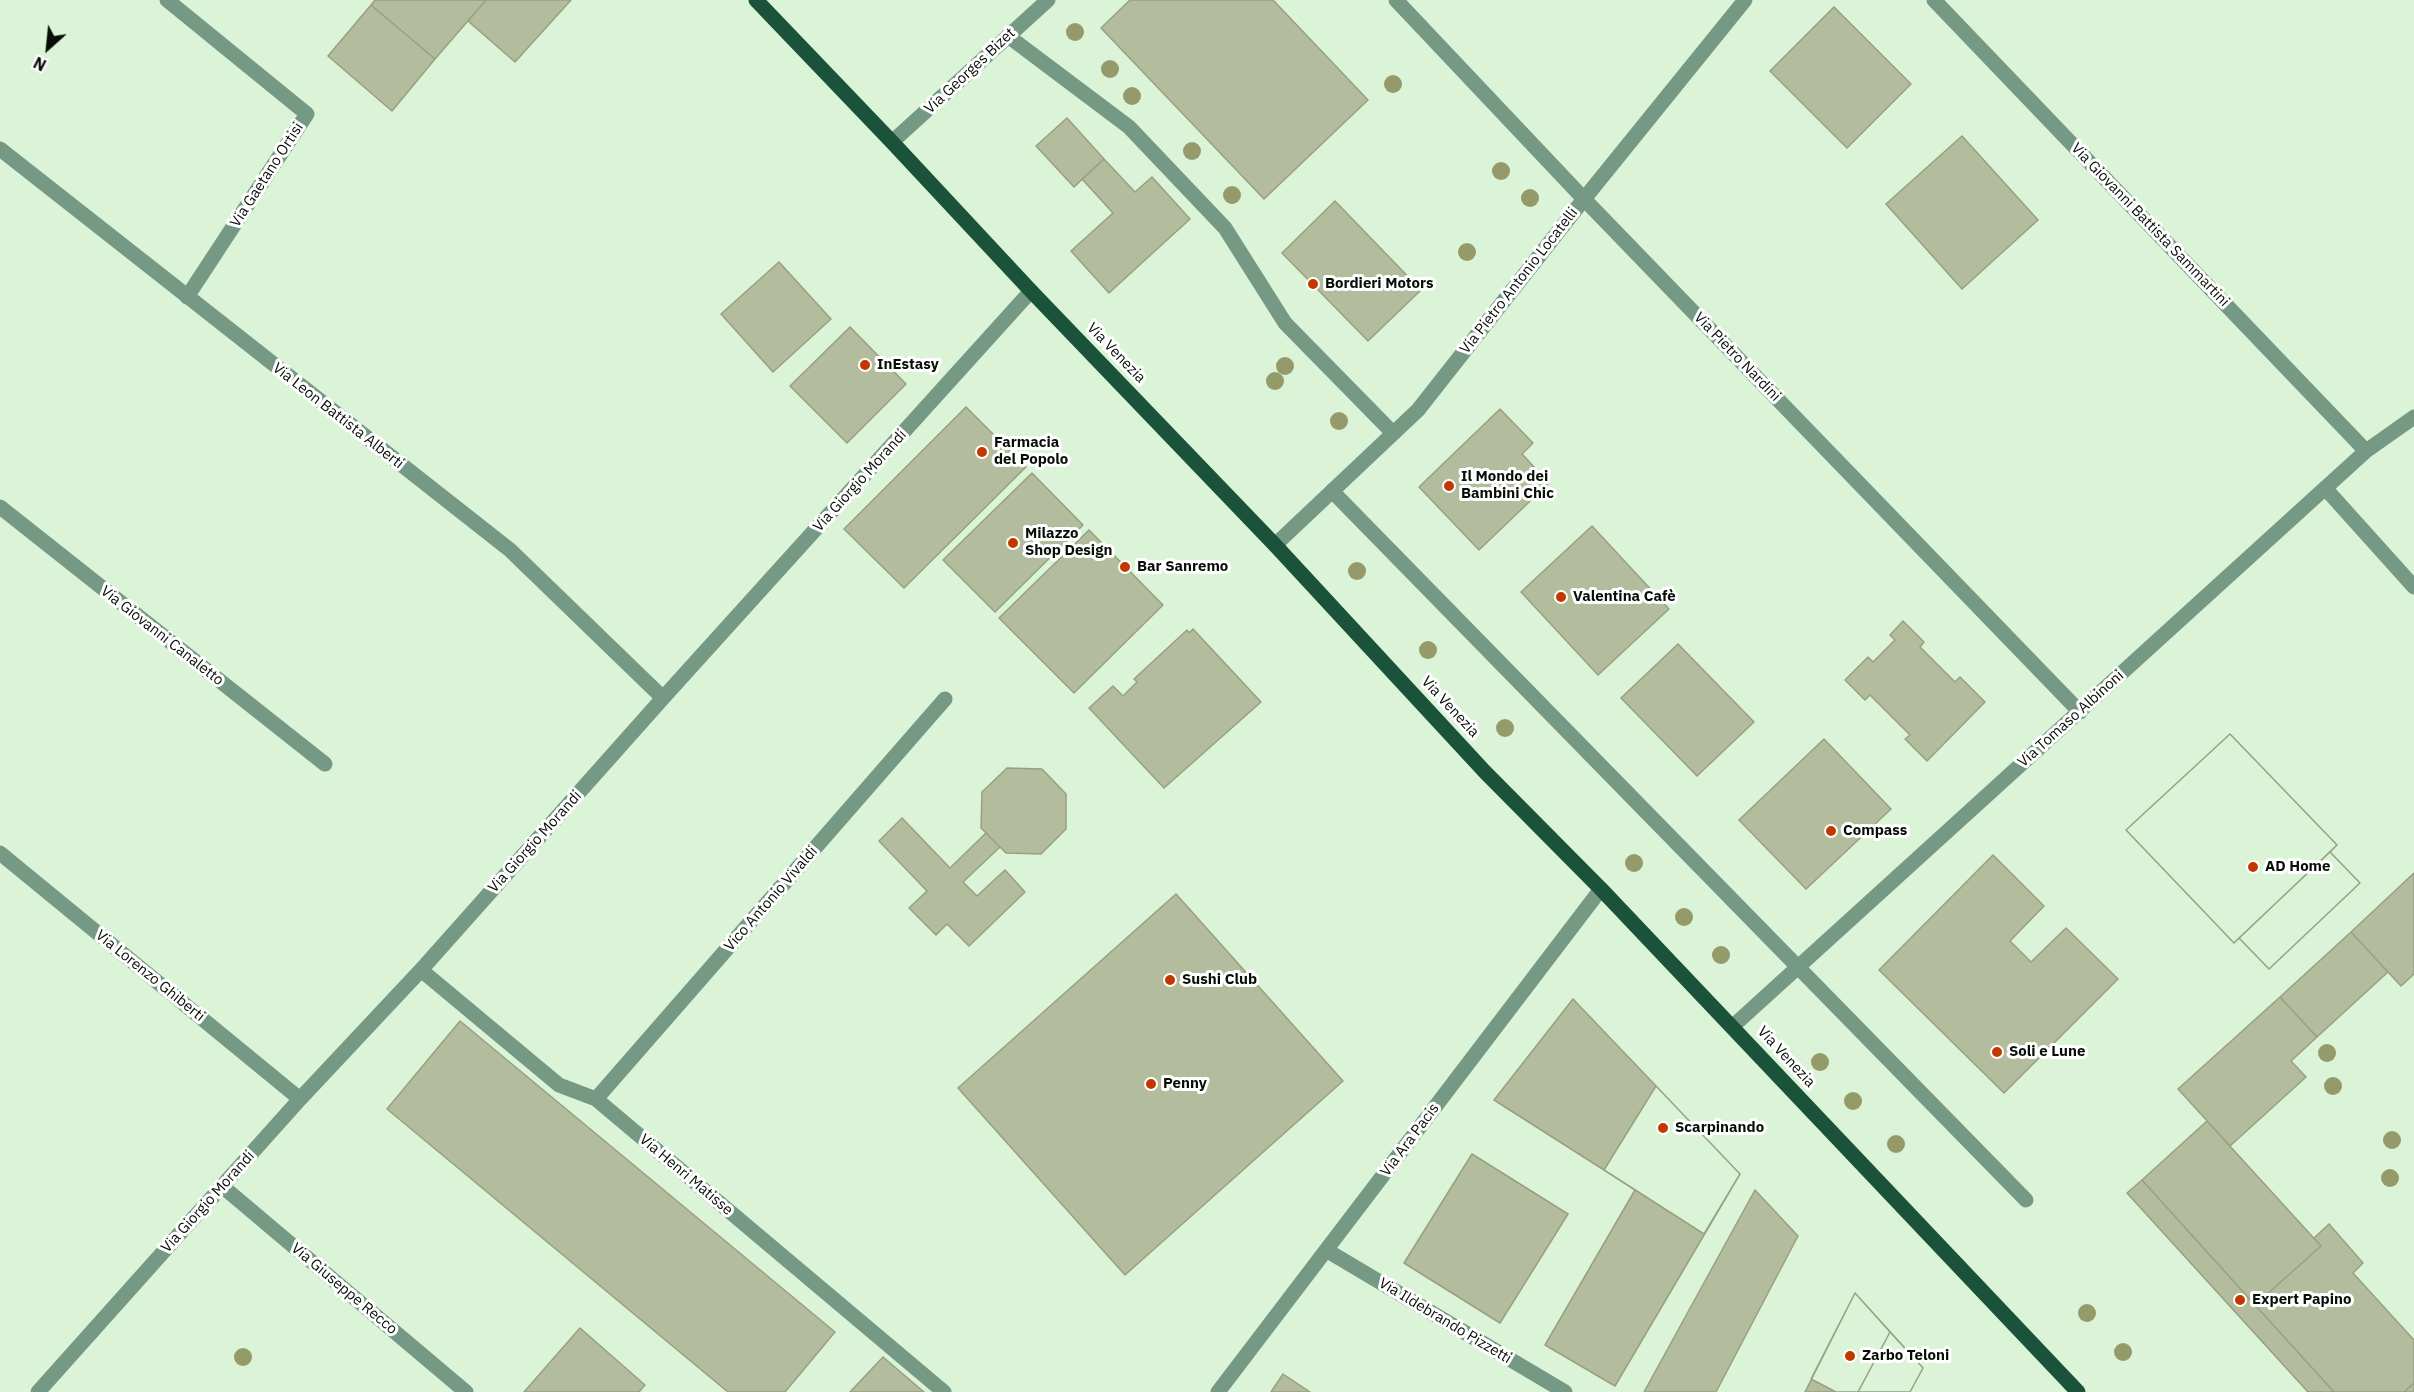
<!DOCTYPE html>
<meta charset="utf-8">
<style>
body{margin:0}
#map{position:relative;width:2414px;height:1392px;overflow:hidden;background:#dbf3d7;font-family:"IBM Plex Sans",sans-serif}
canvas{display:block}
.north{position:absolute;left:18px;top:18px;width:60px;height:60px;-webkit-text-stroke:4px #fff;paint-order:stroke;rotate:207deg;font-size:16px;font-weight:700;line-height:24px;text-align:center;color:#070e06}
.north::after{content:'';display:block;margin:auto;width:21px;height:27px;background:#070e06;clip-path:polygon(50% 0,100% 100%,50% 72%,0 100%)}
</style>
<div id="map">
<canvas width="2414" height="1392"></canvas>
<div class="north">N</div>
</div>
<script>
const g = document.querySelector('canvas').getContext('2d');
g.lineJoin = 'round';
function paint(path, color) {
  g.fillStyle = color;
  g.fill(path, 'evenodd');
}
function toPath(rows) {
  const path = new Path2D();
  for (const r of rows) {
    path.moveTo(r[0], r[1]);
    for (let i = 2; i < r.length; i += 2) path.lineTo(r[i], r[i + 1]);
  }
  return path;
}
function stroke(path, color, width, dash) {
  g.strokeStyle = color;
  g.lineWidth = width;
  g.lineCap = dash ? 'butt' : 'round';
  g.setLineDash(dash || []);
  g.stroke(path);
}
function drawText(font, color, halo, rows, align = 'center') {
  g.font = font + ' "IBM Plex Sans",sans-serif';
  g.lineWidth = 6;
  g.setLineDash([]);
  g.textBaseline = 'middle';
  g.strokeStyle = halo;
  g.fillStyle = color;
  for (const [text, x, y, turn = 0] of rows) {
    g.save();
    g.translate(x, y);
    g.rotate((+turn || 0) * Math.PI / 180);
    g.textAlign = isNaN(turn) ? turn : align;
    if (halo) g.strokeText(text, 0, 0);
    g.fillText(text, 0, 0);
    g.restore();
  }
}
const building = toPath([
 [375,0,486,0,435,59,371,5,375,0],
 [486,0,571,0,515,62,468,21,486,0],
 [1130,0,1273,0,1368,100,1264,199,1101,28,1130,0],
 [371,5,435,59,392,111,328,56,371,5],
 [1834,7,1911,84,1847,148,1770,71,1834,7],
 [1067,118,1104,159,1074,187,1036,146,1067,118],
 [1962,136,2038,220,1962,289,1886,204,1962,136],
 [1104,159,1135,192,1152,177,1190,219,1109,293,1071,251,1113,213,1082,179,1104,159],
 [1335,201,1421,290,1368,341,1282,253,1335,201],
 [779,262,831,319,773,372,721,314,779,262],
 [850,327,906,384,847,443,790,386,850,327],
 [966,407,1026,467,904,588,844,529,966,407],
 [1500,409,1533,443,1522,454,1549,483,1479,550,1419,487,1500,409],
 [1032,473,1083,525,995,612,943,560,1032,473],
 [1592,526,1669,609,1598,675,1521,592,1592,526],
 [1089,530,1163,605,1074,693,999,618,1089,530],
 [1903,621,1924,642,1920,647,1955,682,1960,677,1985,702,1927,761,1905,739,1910,735,1870,695,1865,700,1845,680,1868,657,1873,662,1895,640,1890,635,1903,621],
 [1193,629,1261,702,1164,788,1089,708,1113,686,1123,696,1137,682,1134,679,1187,630,1189,633,1193,629],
 [1678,644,1754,722,1697,776,1621,698,1678,644],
 [2230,734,2337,845,2234,943,2126,830,2230,734],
 [2230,734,2337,845,2330,852,2360,883,2269,969,2239,938,2234,943,2126,830,2230,734],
 [1824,739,1891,809,1806,889,1739,820,1824,739],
 [1007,768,1042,769,1066,794,1066,829,1041,854,1006,853,981,828,982,792,1007,768],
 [902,818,950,868,986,833,1000,847,963,882,977,896,1005,870,1025,892,969,946,947,924,936,935,909,908,927,891,879,841,902,818],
 [2330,852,2360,883,2269,969,2239,938,2330,852],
 [1993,855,2044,906,2010,941,2031,962,2066,928,2118,979,2004,1093,1879,970,1993,855],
 [2414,873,2414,974,2401,986,2351,932,2414,873],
 [1176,894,1343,1081,1125,1275,958,1088,1176,894],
 [2351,932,2388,972,2317,1037,2280,997,2351,932],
 [2280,997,2317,1037,2291,1061,2306,1077,2230,1146,2178,1089,2280,997],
 [1573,999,1656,1086,1604,1170,1494,1100,1573,999],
 [460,1021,835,1332,785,1392,728,1392,387,1109,460,1021],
 [1656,1086,1740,1174,1615,1386,1545,1345,1635,1190,1604,1170,1656,1086],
 [1656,1086,1740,1174,1704,1234,1604,1170,1656,1086],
 [2207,1121,2321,1246,2255,1305,2142,1180,2207,1121],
 [1472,1154,1568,1214,1500,1323,1404,1263,1472,1154],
 [2142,1180,2255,1305,2334,1392,2308,1392,2127,1193,2142,1180],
 [1755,1190,1798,1236,1716,1392,1644,1392,1755,1190],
 [2329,1224,2363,1263,2353,1273,2414,1340,2414,1383,2404,1392,2334,1392,2255,1305,2321,1246,2314,1238,2329,1224],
 [1855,1293,1923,1368,1910,1392,1805,1392,1855,1293],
 [1855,1293,1890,1332,1858,1392,1836,1392,1811,1379,1855,1293],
 [580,1328,645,1385,639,1392,524,1392,580,1328],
 [1890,1332,1923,1368,1910,1392,1858,1392,1890,1332],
 [883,1357,924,1392,850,1392,883,1357],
 [1283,1374,1310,1392,1271,1392,1283,1374],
 [2414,1383,2414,1392,2404,1392,2414,1383]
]);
paint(building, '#b3bc9c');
stroke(building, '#98a081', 1.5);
stroke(toPath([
 [1008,36,1129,127,1225,228,1285,323,1393,433],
 [1332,491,2026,1200]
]), '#769986', 15);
stroke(toPath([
 [167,0,307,114,187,297],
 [1396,0,1584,199,2080,712],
 [1934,0,2366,451],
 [892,142,1048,0],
 [0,149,510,550,663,698],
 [2325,488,2414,587],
 [0,507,325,764],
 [1275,545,1418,410,1584,199,1745,0],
 [0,853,300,1099],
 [421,970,559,1085,596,1099,944,1392],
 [1732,1027,2366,451,2414,417],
 [596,1099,945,699],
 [222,1186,466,1392],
 [1326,1250,1565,1392],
 [38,1392,300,1099,421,970,663,698,1031,291],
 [1218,1392,1601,889]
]), '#769986', 15);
stroke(toPath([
 [756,0,892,142,1031,291,1275,545,1485,772,1601,889,2078,1392]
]), '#1a523a', 15);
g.fillStyle = '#959a6b';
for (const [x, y] of [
 [1075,32],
 [1110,69],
 [1393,84],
 [1132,96],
 [1192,151],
 [1501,171],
 [1232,195],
 [1530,198],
 [1467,252],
 [1285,366],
 [1275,381],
 [1339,421],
 [1357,571],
 [1428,650],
 [1505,728],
 [1634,863],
 [1684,917],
 [1721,955],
 [2327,1053],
 [1820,1062],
 [2333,1086],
 [1853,1101],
 [2392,1140],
 [1896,1144],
 [2390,1178],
 [2087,1313],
 [2123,1352],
 [243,1357]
]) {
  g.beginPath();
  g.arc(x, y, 9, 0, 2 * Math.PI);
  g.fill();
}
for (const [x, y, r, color] of [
 [1313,284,6,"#c13900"],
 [865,365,6,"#c13900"],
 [982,452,6,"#c13900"],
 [1449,486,6,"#c13900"],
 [1013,543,6,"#c13900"],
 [1125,567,6,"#c13900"],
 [1561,597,6,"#c13900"],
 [1831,831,6,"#c13900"],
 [2253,867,6,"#c13900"],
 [1170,980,6,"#c13900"],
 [1997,1052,6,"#c13900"],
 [1151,1084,6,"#c13900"],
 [1663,1128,6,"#c13900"],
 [2240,1300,6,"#c13900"],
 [1850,1356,6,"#c13900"]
]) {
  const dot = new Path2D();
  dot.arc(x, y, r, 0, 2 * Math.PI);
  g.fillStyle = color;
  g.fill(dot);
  stroke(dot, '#fff', 2);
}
drawText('15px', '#070e06', '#fff', [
 ["Via Georges Bizet",970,71,-43],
 ["Via Gaetano Ortisi",267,175,-57],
 ["Via Giovanni Battista Sammartini",2150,225,46],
 ["Via Pietro Antonio Locatelli",1519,281,-52],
 ["Via Venezia",1116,353,46],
 ["Via Pietro Nardini",1737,357,46],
 ["Via Leon Battista Alberti",338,416,38],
 ["Via Giorgio Morandi",860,481,-48],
 ["Via Giovanni Canaletto",162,636,38],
 ["Via Venezia",1450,707,47],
 ["Via Tomaso Albinoni",2071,719,-42],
 ["Via Giorgio Morandi",535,842,-48],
 ["Vico Antonio Vivaldi",771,899,-49],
 ["Via Lorenzo Ghiberti",150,976,39],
 ["Via Venezia",1786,1057,47],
 ["Via Ara Pacis",1410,1140,-53],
 ["Via Henri Matisse",686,1175,40],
 ["Via Giorgio Morandi",208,1202,-48],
 ["Via Giuseppe Recco",344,1289,40],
 ["Via Ildebrando Pizzetti",1445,1321,31]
]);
drawText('bold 15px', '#070e06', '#fff', [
 ["Bordieri Motors",1325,284],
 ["InEstasy",877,365],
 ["Farmacia",994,443],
 ["del Popolo",994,460],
 ["Il Mondo dei",1461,477],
 ["Bambini Chic",1461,494],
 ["Milazzo",1025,534],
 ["Shop Design",1025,551],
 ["Bar Sanremo",1137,567],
 ["Valentina Cafè",1573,597],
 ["Compass",1843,831],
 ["AD Home",2265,867],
 ["Sushi Club",1182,980],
 ["Soli e Lune",2009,1052],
 ["Penny",1163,1084],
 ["Scarpinando",1675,1128],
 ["Expert Papino",2252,1300],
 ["Zarbo Teloni",1862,1356]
], 'left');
</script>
